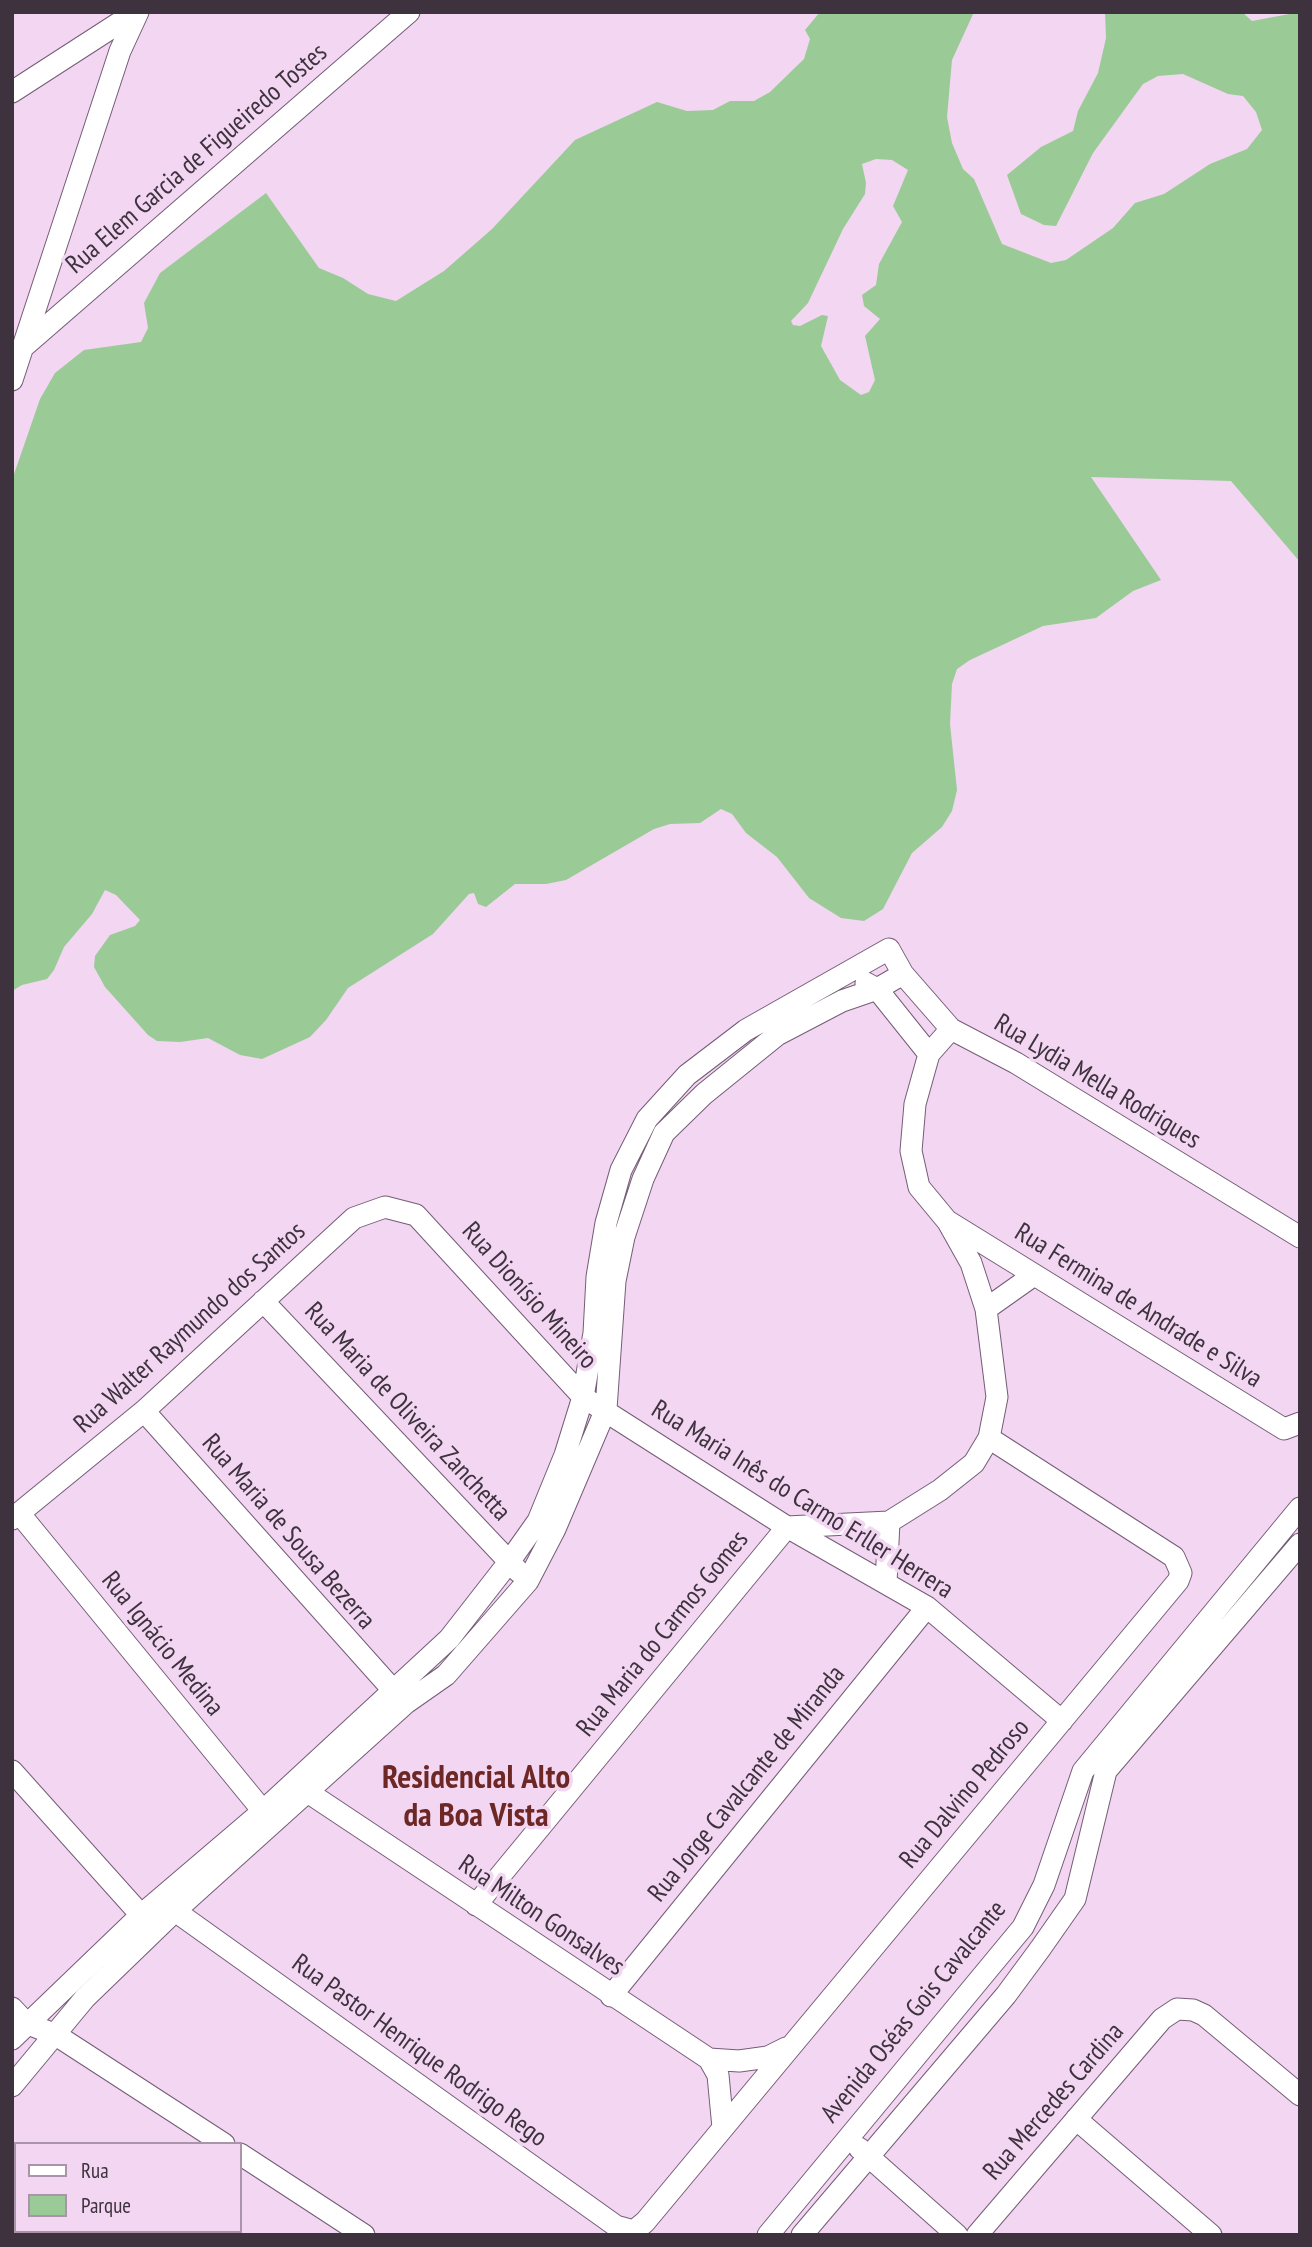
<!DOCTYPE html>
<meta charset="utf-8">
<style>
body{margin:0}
#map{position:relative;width:1312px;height:2247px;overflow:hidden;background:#f2d6f2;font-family:"PT Sans Narrow",sans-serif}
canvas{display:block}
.frame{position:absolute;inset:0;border:14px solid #3d323d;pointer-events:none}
.legend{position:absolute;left:14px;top:2142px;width:228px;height:91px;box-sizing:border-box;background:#f2d6f2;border:2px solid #aa94aa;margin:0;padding:9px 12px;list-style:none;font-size:21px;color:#3d323d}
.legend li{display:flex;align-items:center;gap:14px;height:35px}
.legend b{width:35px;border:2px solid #aa94aa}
</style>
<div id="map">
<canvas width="1312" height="2247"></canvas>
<div class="frame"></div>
<ul class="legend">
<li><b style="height:9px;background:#fff"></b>Rua</li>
<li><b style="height:19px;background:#9acb96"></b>Parque</li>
</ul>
</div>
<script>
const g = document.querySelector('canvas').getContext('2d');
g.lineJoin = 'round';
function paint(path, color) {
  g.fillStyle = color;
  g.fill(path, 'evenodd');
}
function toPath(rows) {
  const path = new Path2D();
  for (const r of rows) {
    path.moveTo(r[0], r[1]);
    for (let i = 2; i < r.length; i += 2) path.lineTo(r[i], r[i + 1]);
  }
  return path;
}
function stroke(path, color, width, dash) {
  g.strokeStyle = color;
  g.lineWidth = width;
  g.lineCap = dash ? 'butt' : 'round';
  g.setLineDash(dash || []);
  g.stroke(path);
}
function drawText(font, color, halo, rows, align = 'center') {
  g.font = font + ' "PT Sans Narrow",sans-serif';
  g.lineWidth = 7;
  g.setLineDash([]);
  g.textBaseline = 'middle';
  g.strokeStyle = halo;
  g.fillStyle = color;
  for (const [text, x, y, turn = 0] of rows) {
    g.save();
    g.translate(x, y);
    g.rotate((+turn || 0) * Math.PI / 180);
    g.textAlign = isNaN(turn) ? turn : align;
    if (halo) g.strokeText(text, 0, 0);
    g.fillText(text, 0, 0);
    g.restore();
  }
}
paint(toPath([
 [820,12,974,12,952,60,947,117,952,143,963,169,974,179,1002,244,1051,263,1066,260,1113,228,1135,203,1164,194,1210,164,1247,149,1262,130,1256,112,1243,96,1228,94,1183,74,1158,76,1143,84,1093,153,1056,226,1044,225,1021,214,1007,175,1041,147,1073,131,1078,111,1098,73,1106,38,1105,12,1242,12,1252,21,1300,12,1300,562,1231,481,1091,477,1161,580,1133,591,1096,618,1043,626,970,660,957,669,952,684,950,724,957,790,952,811,942,827,912,853,883,909,864,921,841,918,809,898,777,857,746,833,732,814,721,809,700,823,670,824,654,829,566,880,546,884,515,884,486,907,478,904,474,893,469,894,433,934,348,988,326,1020,310,1037,262,1059,240,1055,208,1038,180,1042,157,1041,148,1035,105,987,94,967,95,956,110,935,135,926,140,920,116,895,105,890,92,914,64,947,54,970,47,979,22,985,12,991,12,480,40,399,55,373,84,350,141,342,148,328,144,303,160,273,266,193,319,268,343,278,368,294,396,301,444,271,492,229,575,140,657,102,687,111,713,110,730,101,754,101,770,92,804,59,810,39,805,30],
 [876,159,892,160,908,170,893,206,902,222,879,264,876,285,862,295,864,306,880,319,865,336,875,380,869,392,861,395,840,380,821,346,828,316,822,315,800,326,793,325,791,321,808,303,843,229,865,194,866,183,862,164]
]), '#9acb96');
const minor = toPath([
 [12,92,136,12],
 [22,348,409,12],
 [12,380,120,51,138,12],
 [866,983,877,989,929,1054],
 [949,1222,1284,1429,1300,1423],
 [263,1301,519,1572],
 [986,1309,1034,1275],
 [144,1411,401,1699],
 [19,1513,263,1811],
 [12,1519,144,1411,354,1218,385,1207,416,1215,583,1397,787,1527,927,1607,1062,1721],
 [886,1583,889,1522],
 [12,1771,141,1915],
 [309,1793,709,2059,718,2075,723,2128],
 [476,1905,787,1527,889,1522,940,1490,974,1463,989,1438,997,1397,986,1309,971,1263,948,1222,919,1187,911,1151,915,1104,929,1054,951,1029],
 [175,1911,616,2226,634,2231,645,2222,1178,1581,1181,1573,1174,1557,989,1438],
 [611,1996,927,1607],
 [12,2008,26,2023,56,2035,224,2144],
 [12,2039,141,1915,263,1811,449,1639,509,1562,538,1521,565,1455,583,1397,594,1333,597,1277,606,1223,621,1170,647,1119,687,1075,746,1030,889,949,903,974,951,1029,1016,1063,1300,1237],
 [709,2059,739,2061,768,2057,786,2048],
 [12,2086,85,1998,175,1911,406,1703,446,1675,528,1581,555,1529,606,1409,615,1281,624,1237,643,1179,664,1133,704,1094,777,1035,842,1001,877,989,903,974],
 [1076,2119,1211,2235],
 [859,2148,957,2235],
 [240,2154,364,2235],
 [12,2211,16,2213],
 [44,2231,50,2235],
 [768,2235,1023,1927,1044,1885,1083,1771,1300,1508],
 [802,2235,1006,1995,1040,1949,1075,1899,1106,1771,1300,1544],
 [977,2235,1162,2019,1177,2009,1193,2010,1204,2015,1300,2095]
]);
stroke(minor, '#755d76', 23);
stroke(minor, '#fff', 21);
drawText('26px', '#3d323d', '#f2d6f2', [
 ["Rua Elem Garcia de Figueiredo Tostes",197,159,-41],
 ["Rua Lydia Mella Rodrigues",1097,1082,31],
 ["Rua Dionísio Mineiro",529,1296,48],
 ["Rua Fermina de Andrade e Silva",1138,1306,32],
 ["Rua Walter Raymundo dos Santos",190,1328,-42],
 ["Rua Maria de Oliveira Zanchetta",407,1412,47],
 ["Rua Maria Inês do Carmo Erller Herrera",802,1500,32],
 ["Rua Maria de Sousa Bezerra",288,1532,49],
 ["Rua Maria do Carmos Gomes",663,1634,-51],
 ["Rua Ignácio Medina",162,1644,51],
 ["Rua Jorge Cavalcante de Miranda",747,1784,-51],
 ["Rua Dalvino Pedroso",965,1794,-50],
 ["Rua Milton Gonsalves",541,1916,34],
 ["Avenida Oséas Gois Cavalcante",914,2012,-51],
 ["Rua Pastor Henrique Rodrigo Rego",419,2051,36],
 ["Rua Mercedes Cardina",1054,2102,-49]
]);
drawText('bold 33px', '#6d2825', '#f2d6f2', [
 ["Residencial Alto",476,1779],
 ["da Boa Vista",476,1817]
]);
</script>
